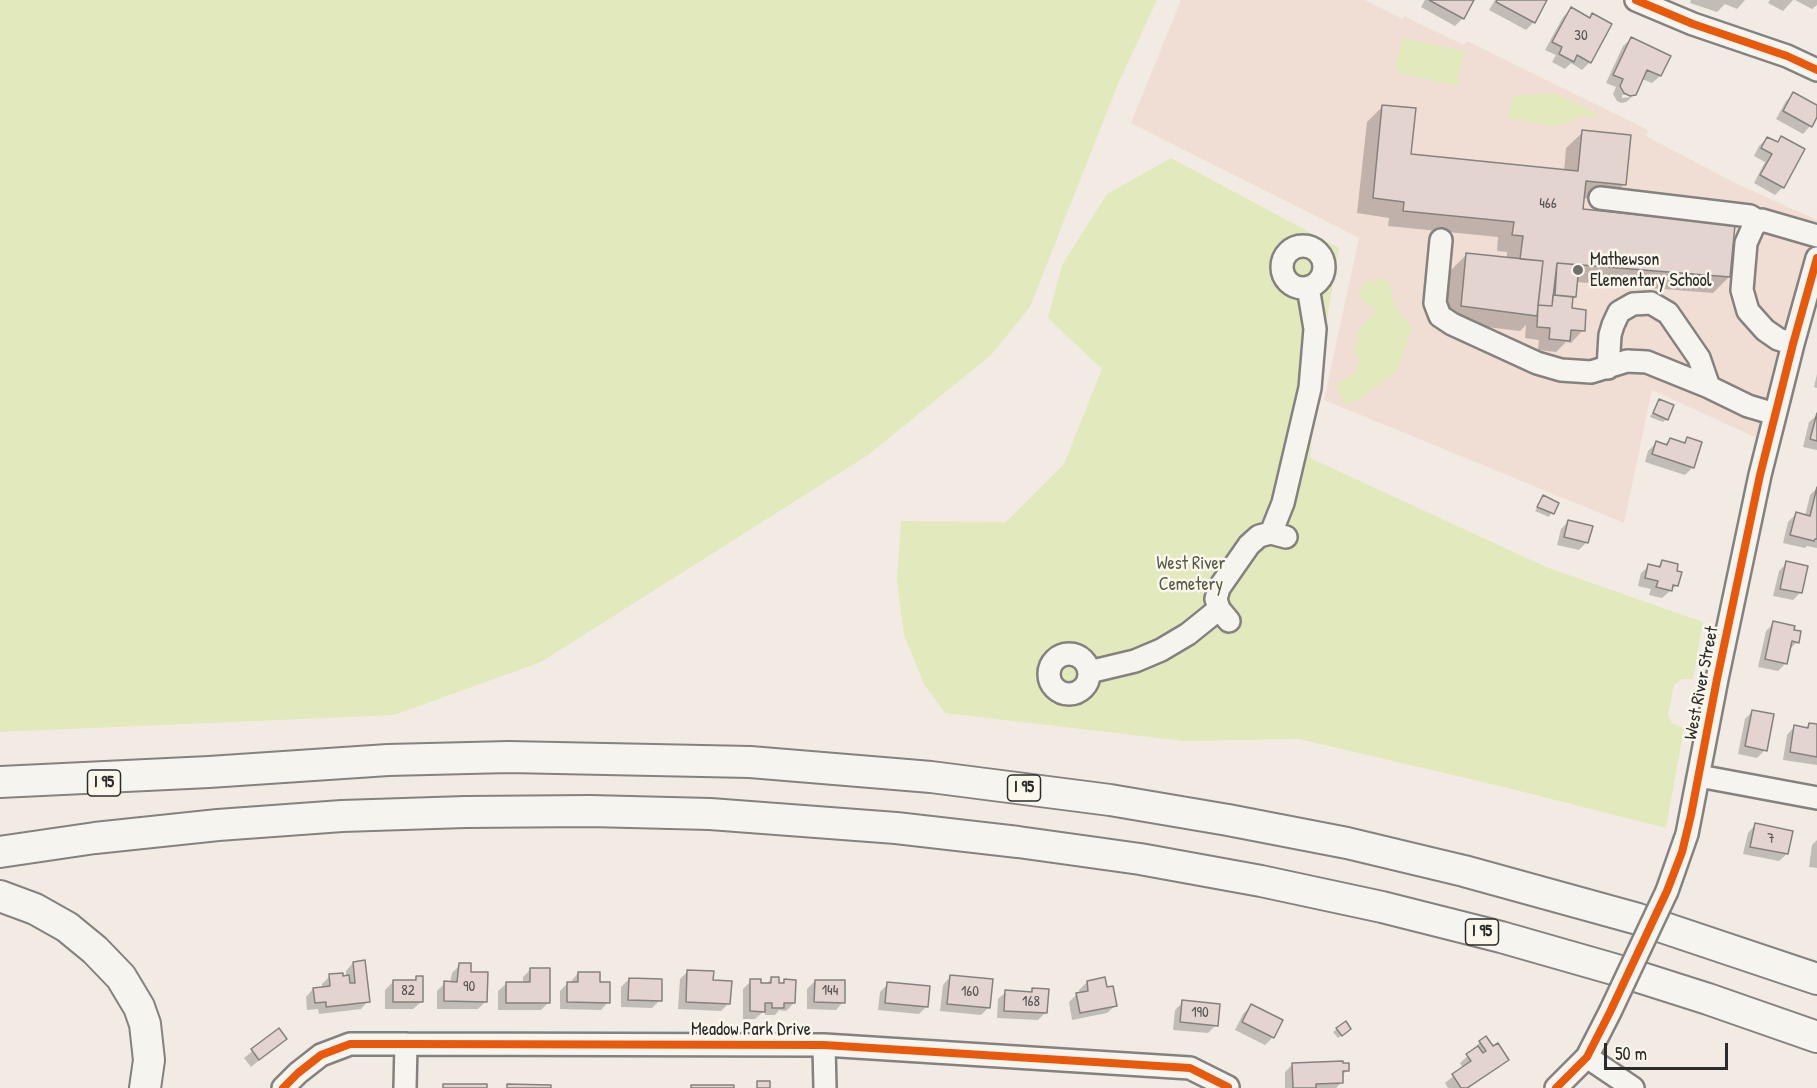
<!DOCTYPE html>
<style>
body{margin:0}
#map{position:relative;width:1817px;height:1088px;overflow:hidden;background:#f2ebe4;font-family:"Patrick Hand",sans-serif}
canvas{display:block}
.scale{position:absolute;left:1604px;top:1043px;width:124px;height:27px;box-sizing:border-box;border:3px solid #2b2b2b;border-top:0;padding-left:8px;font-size:18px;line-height:21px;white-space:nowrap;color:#2b2b2b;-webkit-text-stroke:4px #fbf7ec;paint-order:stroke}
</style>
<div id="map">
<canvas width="1817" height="1088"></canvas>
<div class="scale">50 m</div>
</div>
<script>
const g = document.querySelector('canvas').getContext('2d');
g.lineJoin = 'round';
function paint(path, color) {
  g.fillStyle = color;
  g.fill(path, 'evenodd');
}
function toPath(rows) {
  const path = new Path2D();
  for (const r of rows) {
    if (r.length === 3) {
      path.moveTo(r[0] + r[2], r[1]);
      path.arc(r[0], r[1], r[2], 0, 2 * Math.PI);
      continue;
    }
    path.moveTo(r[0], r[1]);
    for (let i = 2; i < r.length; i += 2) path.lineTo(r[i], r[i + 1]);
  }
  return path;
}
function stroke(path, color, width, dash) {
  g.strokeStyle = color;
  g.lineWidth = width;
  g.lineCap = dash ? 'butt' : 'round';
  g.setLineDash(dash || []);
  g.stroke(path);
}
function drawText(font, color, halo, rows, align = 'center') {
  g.font = font + ' "Patrick Hand",sans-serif';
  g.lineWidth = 5;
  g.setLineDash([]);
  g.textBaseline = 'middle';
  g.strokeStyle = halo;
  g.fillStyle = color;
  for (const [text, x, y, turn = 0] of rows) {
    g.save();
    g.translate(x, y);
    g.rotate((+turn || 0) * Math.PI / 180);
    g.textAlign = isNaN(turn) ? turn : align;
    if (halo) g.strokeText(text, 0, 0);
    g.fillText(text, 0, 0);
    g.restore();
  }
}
paint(toPath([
 [1181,0,1365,0,1403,19,1404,16,1464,45,1467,41,1648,130,1646,136,1737,184,1817,220,1757,438,1652,390,1624,523,1324,400,1359,238,1131,123]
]), '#f0ded5');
paint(toPath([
 [0,0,1157,0,1118,84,1030,307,991,355,868,455,541,662,394,715,0,732],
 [1402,38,1465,51,1457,86,1395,72],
 [1554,93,1596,113,1594,117,1582,116,1566,124,1548,126,1508,118,1512,96],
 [1171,158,1339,248,1317,379,1310,458,1546,567,1703,622,1693,679,1682,679,1674,685,1668,715,1672,723,1684,728,1666,828,1504,787,1299,739,1184,741,945,713,924,684,904,635,897,581,901,521,1006,522,1064,464,1102,369,1048,318,1062,265,1107,194],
 [1381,279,1386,279,1391,286,1392,300,1412,328,1397,371,1361,398,1346,406,1335,384,1356,373,1359,357,1354,351,1359,331,1375,310,1362,301,1360,291,1364,283]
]), '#e2e9bc');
paint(toPath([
 [1425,0,1472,0,1463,18,1455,26,1421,7],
 [1495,0,1545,0,1534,22,1526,30,1489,10],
 [1691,0,1745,0,1737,9,1725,4,1717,12,1690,3],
 [1770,0,1793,0,1783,11,1768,3],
 [1795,0,1817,0,1817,5,1812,9],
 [1571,9,1589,19,1593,15,1590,62,1582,70,1571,63,1565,69,1552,62,1556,55,1545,50,1563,17],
 [1631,39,1660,76,1652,83,1642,79,1635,94,1632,96,1632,94,1622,95,1622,98,1632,97,1626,102,1621,103,1617,101,1613,94,1616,87,1606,83,1623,46],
 [1794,94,1817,106,1817,114,1810,126,1803,134,1776,119,1786,101],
 [1383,106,1409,156,1564,172,1566,148,1583,132,1624,184,1608,201,1582,198,1581,211,1729,277,1713,293,1576,282,1571,310,1583,330,1571,343,1566,342,1556,352,1538,350,1539,340,1525,338,1526,325,1520,331,1445,322,1450,271,1466,255,1507,259,1507,252,1497,251,1498,237,1388,226,1389,218,1357,213,1367,122],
 [1767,138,1776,143,1781,138,1783,187,1775,195,1754,183,1765,162,1754,156,1759,146],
 [1817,374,1817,388,1814,387],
 [1659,401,1667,419,1663,422,1650,417],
 [1817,415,1817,450,1803,447,1809,422],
 [1670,439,1683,443,1687,439,1693,467,1685,475,1645,462,1648,451,1656,443,1664,445],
 [1817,488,1817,548,1807,546,1805,548,1783,543,1788,522,1796,514,1805,516,1810,495],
 [1543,497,1557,503,1549,517,1535,511],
 [1569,521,1587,542,1579,550,1557,545,1561,529],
 [1663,561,1677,585,1662,598,1649,595,1651,589,1638,586,1641,573,1649,566,1657,567],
 [1787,563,1801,592,1793,600,1773,596,1779,571],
 [1774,623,1797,642,1789,650,1786,663,1778,671,1758,667,1766,631],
 [1753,711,1765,750,1757,758,1738,754,1745,719],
 [1809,724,1817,726,1817,765,1783,760,1787,735,1794,727,1805,729],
 [1755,825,1787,854,1779,861,1743,854,1748,833],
 [1817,840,1817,868,1809,867,1812,845],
 [353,963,368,1001,361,1009,319,1014,318,1009,307,1010,306,997,313,989,322,988,322,984,330,976,346,977,346,971],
 [460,965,469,973,486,1001,478,1009,437,1009,437,991,445,983,450,983,452,973],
 [531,969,549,1002,541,1010,498,1010,498,991,506,984,523,984,523,977],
 [688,971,712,981,729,1003,721,1011,678,1009,680,979],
 [578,973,598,984,608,1002,601,1010,560,1009,560,991,568,983,570,983],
 [950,977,989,1007,981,1015,940,1011,943,985],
 [416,978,421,1002,413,1009,385,1009,385,990,393,982,412,982],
 [629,979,660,1000,652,1008,621,1007,621,987],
 [771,979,778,985,781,985,785,981,794,1003,786,1011,779,1010,775,1015,765,1015,765,1010,755,1019,743,1019,743,989,751,981,759,985,765,985],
 [815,981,843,1002,836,1010,807,1009,807,989],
 [1087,982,1106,989,1115,1006,1107,1013,1072,1020,1069,1002,1076,995,1080,994,1079,990],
 [888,984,927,1006,919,1014,878,1010,880,992],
 [1033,989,1046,1012,1038,1020,997,1018,998,999,1006,992,1029,993],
 [1183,1002,1216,1025,1208,1033,1173,1030,1175,1010],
 [1251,1006,1281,1021,1272,1038,1265,1045,1235,1030,1243,1014],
 [1337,1029,1346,1032,1338,1038,1333,1032],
 [278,1030,285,1039,251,1067,244,1058],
 [1480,1042,1492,1048,1507,1060,1499,1067,1469,1088,1448,1088,1445,1083,1463,1068,1460,1063,1473,1051,1472,1050],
 [1293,1064,1347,1070,1342,1076,1342,1082,1336,1088,1285,1088,1285,1072]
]), '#0003');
const building = toPath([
 [1429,0,1474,0,1464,19,1429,0],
 [1497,0,1547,0,1535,23,1496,2,1497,0],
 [1571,7,1590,18,1592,13,1612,24,1591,63,1577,55,1574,62,1559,54,1562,47,1552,42,1571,7],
 [1631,37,1671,56,1661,76,1647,70,1636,95,1630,96,1624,93,1620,86,1623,79,1613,75,1631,37],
 [1793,92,1817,105,1817,117,1812,127,1783,111,1793,92],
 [1382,105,1416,108,1411,154,1578,171,1582,130,1631,135,1626,185,1586,181,1583,209,1735,225,1730,277,1557,263,1552,306,1538,305,1543,261,1520,259,1523,236,1512,235,1514,222,1403,211,1404,202,1373,198,1382,105],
 [1781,136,1805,149,1784,188,1760,175,1772,154,1761,148,1767,137,1778,142,1781,136],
 [1466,253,1543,261,1537,316,1461,306,1466,253],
 [1557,263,1579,265,1576,297,1555,295,1557,263],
 [1553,295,1573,297,1572,308,1586,310,1585,331,1571,330,1570,341,1549,339,1550,328,1537,327,1538,305,1552,306,1553,295],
 [1659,399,1674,405,1668,420,1653,413,1659,399],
 [1817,413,1817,441,1810,439,1817,413],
 [1687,437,1702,442,1694,468,1652,454,1656,441,1667,445,1670,438,1685,443,1687,437],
 [1817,487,1817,539,1815,539,1814,541,1790,535,1796,512,1810,516,1817,487],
 [1543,495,1559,503,1554,514,1537,507,1543,495],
 [1568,520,1593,526,1588,543,1564,537,1568,520],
 [1662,560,1678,564,1677,571,1682,572,1678,586,1673,585,1672,591,1656,587,1658,581,1645,578,1648,564,1660,567,1662,560],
 [1786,561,1808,566,1802,593,1780,589,1786,561],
 [1773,621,1795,626,1794,630,1801,631,1799,643,1792,641,1787,664,1765,659,1773,621],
 [1752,710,1774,714,1767,751,1745,746,1752,710],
 [1809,723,1817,724,1817,757,1790,752,1794,725,1808,728,1809,723],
 [1755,823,1793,831,1788,854,1750,847,1755,823],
 [365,960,370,1002,326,1007,326,1002,315,1003,313,988,330,986,329,974,343,973,343,976,349,975,350,983,355,983,353,962,365,960],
 [459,963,471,963,471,972,488,972,487,1002,444,1001,444,981,457,982,459,963],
 [530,968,550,968,550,1003,506,1003,506,982,530,982,530,968],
 [687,970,714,971,713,980,732,981,730,1004,686,1002,687,970],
 [578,972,600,972,600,982,610,982,610,1003,567,1002,567,982,578,982,578,972],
 [950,975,993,979,990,1008,947,1004,950,975],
 [416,976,423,976,423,1002,393,1002,393,980,416,980,416,976],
 [771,977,779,977,779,983,784,983,784,979,796,980,795,1003,784,1003,784,1008,772,1008,772,1003,765,1003,765,1012,750,1011,750,979,761,979,761,983,771,983,771,977],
 [1105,977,1107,987,1113,986,1117,1006,1080,1013,1076,993,1088,991,1087,981,1105,977],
 [629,978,662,979,662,1001,628,1000,629,978],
 [815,980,845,980,845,1003,814,1002,815,980],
 [887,982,930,986,928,1007,885,1003,887,982],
 [1032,988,1049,989,1047,1013,1004,1011,1005,990,1032,992,1032,988],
 [1182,1000,1220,1004,1218,1026,1180,1022,1182,1000],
 [1251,1004,1283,1020,1274,1038,1242,1022,1251,1004],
 [1346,1021,1351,1029,1342,1036,1336,1028,1346,1021],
 [279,1028,287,1039,259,1060,251,1049,279,1028],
 [1486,1036,1493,1046,1498,1043,1509,1060,1467,1088,1461,1088,1452,1074,1471,1061,1466,1054,1478,1046,1483,1053,1486,1051,1479,1041,1486,1036],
 [1343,1061,1343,1063,1349,1063,1349,1071,1343,1071,1343,1083,1316,1084,1316,1088,1293,1088,1292,1063,1343,1061],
 [757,1081,770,1081,770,1088,757,1088,757,1081],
 [443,1084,487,1084,487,1088,443,1088,443,1084],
 [507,1084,551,1085,551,1088,507,1088,507,1084],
 [691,1085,734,1085,734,1088,691,1088,691,1085]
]);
paint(building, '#e3d4cf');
stroke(building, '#85817e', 1.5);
const minor = toPath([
 [1636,0,1693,24,1787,56,1817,70],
 [1600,198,1750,216,1758,221],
 [1441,240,1435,303,1440,316,1452,324,1537,363,1561,370,1591,372,1627,361,1647,362,1709,387,1748,406,1775,414],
 [1303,267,21],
 [1793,344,1778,339,1765,330,1748,311,1742,290,1746,243,1754,225,1762,220,1817,236],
 [1608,368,1610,335,1613,325,1619,312,1633,304,1651,303,1668,313,1699,358,1709,387],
 [1271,533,1283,503,1310,388,1315,329,1308,287],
 [1229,621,1219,609,1216,599,1219,588,1249,545,1259,536,1271,533,1286,537],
 [1069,674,20],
 [1089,672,1135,661,1161,650,1188,634,1219,609],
 [1699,776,1817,798],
 [1667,891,1687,834,1717,679,1760,475,1793,344,1817,258],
 [824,1045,825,1088],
 [1587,1057,1633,1088],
 [283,1088,298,1073,321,1055,350,1044,406,1044,824,1045,1190,1068,1228,1087],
 [405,1088,406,1044],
 [1556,1088,1587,1057,1610,1012]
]);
const highway = toPath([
 [0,782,209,772,388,760,509,757,750,762,931,777,1110,800,1228,820,1347,843,1464,871,1638,919,1817,979],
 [0,852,95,838,218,825,342,816,465,812,590,811,710,814,896,828,1018,842,1140,859,1261,881,1382,907,1501,937,1620,971,1708,999,1817,1037],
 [0,896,35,909,67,927,95,950,121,977,139,1007,145,1024,149,1060,145,1088]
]);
stroke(minor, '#85817e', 26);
stroke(highway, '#85817e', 34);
stroke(minor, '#f5f4ef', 21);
stroke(highway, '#f5f4ef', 30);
const minorBridge = toPath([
 [1610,1012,1667,891]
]);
stroke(minorBridge, '#85817e', 26, []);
stroke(minorBridge, '#f5f4ef', 21);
stroke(toPath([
 [1636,0,1693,24,1787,56,1817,70],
 [283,1088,298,1073,321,1055,350,1044,406,1044,824,1045,1190,1068,1228,1087],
 [1556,1088,1587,1057,1610,1012,1667,891,1682,852,1691,815,1717,679,1760,475,1793,344,1817,258]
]), '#e8590c', 8);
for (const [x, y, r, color] of [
 [1578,270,6,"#716e6c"]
]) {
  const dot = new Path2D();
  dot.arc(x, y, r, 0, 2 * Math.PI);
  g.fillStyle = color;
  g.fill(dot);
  stroke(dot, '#fbf7ec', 2);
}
drawText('15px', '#595554', null, [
 ["30",1581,36],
 ["466",1548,204],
 ["7",1771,839],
 ["90",469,987],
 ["82",408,991],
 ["144",830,991],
 ["160",970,992],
 ["168",1031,1002],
 ["190",1200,1013]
]);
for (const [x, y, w] of [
 [104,783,33],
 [1024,788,33],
 [1482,932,33]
]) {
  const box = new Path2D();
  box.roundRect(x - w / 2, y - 13, w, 26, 4.5);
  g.fillStyle = '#fbf7ec';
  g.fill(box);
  stroke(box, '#2b2b2b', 1.5);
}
drawText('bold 16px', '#2b2b2b', null, [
 ["I 95",104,783],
 ["I 95",1024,788],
 ["I 95",1482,932]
]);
drawText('18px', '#2b2b2b', '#fbf7ec', [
 ["Mathewson",1590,260],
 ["Elementary School",1590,281]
], 'left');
drawText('18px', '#565a47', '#fbf7ec', [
 ["West River",1191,564],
 ["Cemetery",1191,585]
]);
drawText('18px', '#2b2b2b', '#fbf7ec', [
 ["West River Street",1702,683,-79],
 ["Meadow Park Drive",751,1030]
]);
</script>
